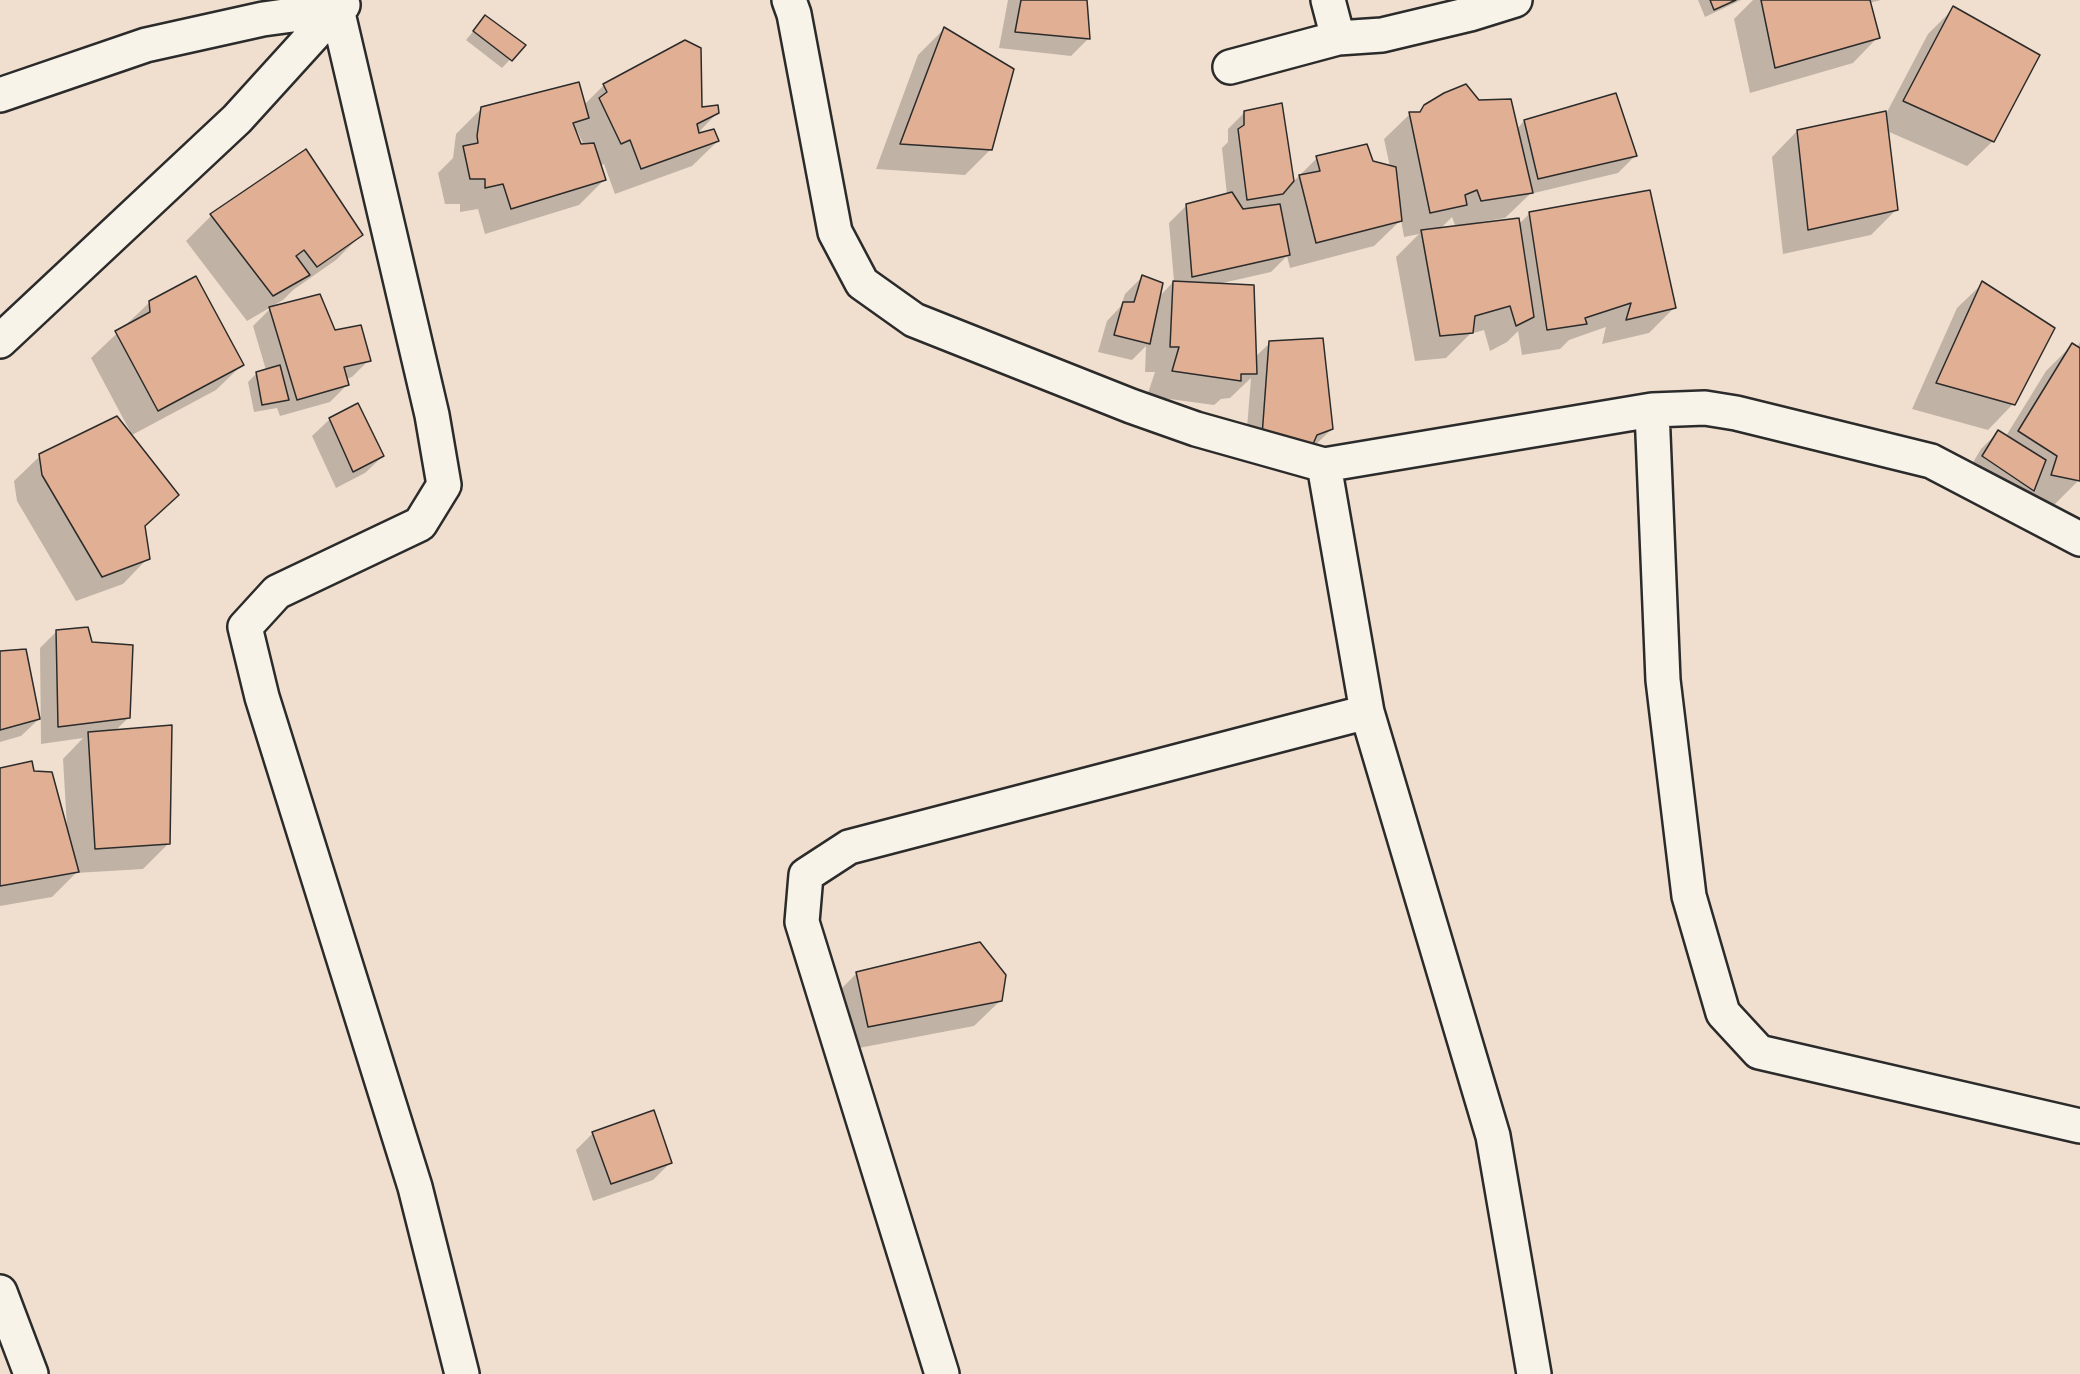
<!DOCTYPE html>
<style>
body{margin:0}
canvas{display:block;background:#f0dfce}
</style>
<canvas width="2080" height="1374"></canvas>
<script>
const g = document.querySelector('canvas').getContext('2d');
g.lineJoin = 'round';
function paint(path, color) {
  g.fillStyle = color;
  g.fill(path, 'evenodd');
}
function toPath(rows) {
  const path = new Path2D();
  for (const r of rows) {
    path.moveTo(r[0], r[1]);
    for (let i = 2; i < r.length; i += 2) path.lineTo(r[i], r[i + 1]);
  }
  return path;
}
function stroke(path, color, width, dash) {
  g.strokeStyle = color;
  g.lineWidth = width;
  g.lineCap = dash ? 'butt' : 'round';
  g.setLineDash(dash || []);
  g.stroke(path);
}
paint(toPath([
 [1008,0,1085,0,1089,38,1071,56,999,48],
 [1698,0,1741,0,1705,17],
 [1753,0,1881,0,1869,3,1878,37,1853,63,1750,93,1734,19],
 [1954,8,1993,141,1967,166,1887,131,1897,209,1871,235,1783,254,1772,157,1797,131,1887,112,1928,34],
 [485,17,524,45,502,68,466,40],
 [944,29,990,150,965,175,876,169,918,55],
 [604,85,718,112,698,133,718,141,692,166,615,194,604,164,600,166,604,180,579,205,485,234,478,209,460,212,460,204,445,204,438,173,453,158,456,134,482,108,584,105],
 [577,131,584,145,580,146,575,132],
 [1478,101,1517,129,1524,121,1635,156,1618,173,1530,194,1505,218,1480,222,1480,224,1519,224,1530,213,1674,308,1649,333,1602,344,1606,327,1569,340,1560,349,1522,355,1518,331,1507,342,1490,351,1484,330,1470,334,1446,358,1415,361,1396,257,1419,234,1404,237,1401,220,1374,246,1290,268,1287,256,1271,272,1218,284,1255,357,1270,343,1332,429,1314,446,1245,453,1251,378,1230,398,1221,399,1214,405,1147,396,1155,372,1145,372,1146,346,1132,360,1098,352,1107,321,1121,306,1125,294,1142,277,1159,297,1174,281,1169,223,1186,206,1227,195,1222,148,1228,142,1228,129,1245,112,1293,182,1317,158,1372,162,1390,167,1384,139,1410,114,1418,113,1425,106],
 [1452,217,1456,228,1439,230],
 [305,151,361,235,336,260,293,290,283,300,247,321,186,241,211,216],
 [1983,283,2013,404,1988,430,1912,409,1957,308],
 [150,302,242,365,216,390,132,435,91,358],
 [270,309,334,332,369,360,352,377,346,379,347,385,330,402,280,416,277,408,254,412,248,382,257,373,266,370,253,326],
 [2080,342,2079,480,2053,506,2026,500,1966,474,1981,449,1998,432,2006,436,2046,371,2072,345,2077,348],
 [330,419,383,456,365,473,336,488,312,436],
 [40,456,144,527,148,558,123,584,76,601,17,501,14,481],
 [57,631,91,643,129,717,115,731,169,843,143,869,76,873,52,897,0,906,0,769,32,772,67,828,63,759,83,738,41,744,40,648],
 [0,653,39,719,21,736,0,742],
 [857,973,1000,1001,974,1026,843,1051,831,999],
 [593,1133,670,1163,653,1180,593,1201,576,1150]
]), '#0003');
const building = toPath([
 [1021,0,1087,0,1090,39,1015,32,1021,0],
 [1710,0,1736,0,1714,10,1710,0],
 [1761,0,1870,0,1880,38,1775,68,1761,0],
 [1953,6,2040,55,1994,142,1903,101,1953,6],
 [485,15,526,45,512,61,473,31,485,15],
 [944,27,1014,69,992,150,900,144,944,27],
 [685,40,701,48,702,107,718,105,719,113,697,124,699,133,714,129,719,141,641,169,630,140,621,144,599,98,607,92,603,84,685,40],
 [579,82,589,118,573,123,581,144,594,143,606,180,511,209,503,184,485,188,485,179,470,179,463,146,478,143,477,136,481,107,579,82],
 [1466,84,1479,100,1511,99,1533,193,1481,201,1477,190,1465,195,1467,205,1430,213,1409,112,1420,112,1424,105,1444,93,1466,84],
 [1616,93,1637,156,1538,179,1524,120,1616,93],
 [1282,103,1294,181,1283,194,1247,200,1238,129,1244,125,1244,111,1282,103],
 [1886,111,1898,210,1808,230,1797,130,1886,111],
 [1367,144,1373,161,1396,167,1402,221,1316,243,1299,175,1320,171,1316,156,1367,144],
 [306,149,363,235,317,267,304,250,296,256,310,275,273,296,210,214,306,149],
 [1650,190,1676,308,1626,320,1631,303,1585,318,1587,324,1547,330,1529,212,1650,190],
 [1232,192,1243,209,1280,204,1290,255,1192,277,1186,204,1232,192],
 [1519,218,1534,317,1516,326,1510,306,1475,316,1473,333,1440,336,1421,230,1519,218],
 [1142,275,1163,283,1150,344,1114,335,1123,302,1134,302,1142,275],
 [196,276,244,365,158,411,115,331,150,312,149,301,196,276],
 [1173,281,1254,285,1257,374,1241,374,1241,381,1172,371,1179,347,1170,347,1173,281],
 [1982,281,2055,328,2015,405,1936,383,1982,281],
 [320,294,335,330,361,325,371,361,344,367,349,385,297,400,269,307,320,294],
 [1323,338,1333,429,1317,435,1313,444,1280,443,1262,436,1269,341,1323,338],
 [2072,343,2080,348,2080,481,2051,475,2057,456,2018,431,2072,343],
 [280,365,289,400,262,405,256,372,280,365],
 [358,403,384,456,353,472,329,418,358,403],
 [117,416,179,495,145,526,150,559,102,577,42,475,39,454,117,416],
 [1998,430,2046,460,2034,491,1982,456,1998,430],
 [88,627,92,642,133,645,130,718,58,727,56,630,88,627],
 [26,649,40,719,0,730,0,651,26,649],
 [172,725,170,844,95,849,88,732,172,725],
 [32,761,34,771,52,772,79,872,0,886,0,768,32,761],
 [980,942,1006,975,1002,1001,868,1027,856,972,980,942],
 [654,1110,672,1163,611,1184,592,1132,654,1110]
]);
paint(building, '#e1af93');
stroke(building, '#2b2b2b', 1.5);
const street = toPath([
 [789,0,794,14,835,232,862,283,914,320,1131,406,1196,429,1324,465,1652,410,1705,408,1736,413,1931,461,2080,539],
 [337,9,432,415,444,485,420,524,277,592,245,627,262,697,415,1187,462,1374],
 [1338,38,1382,35,1470,14,1515,0],
 [1230,67,1338,38,1328,0],
 [0,95,146,45,263,19,337,9,343,5],
 [0,341,237,119,337,9],
 [1652,410,1663,680,1689,896,1723,1013,1759,1052,2080,1126],
 [1324,465,1367,712,1493,1136,1534,1374],
 [0,1292,31,1374],
 [942,1374,802,922,806,875,849,847,1367,712]
]);
stroke(street, '#2b2b2b', 38);
stroke(street, '#f7f3e8', 33);
</script>
